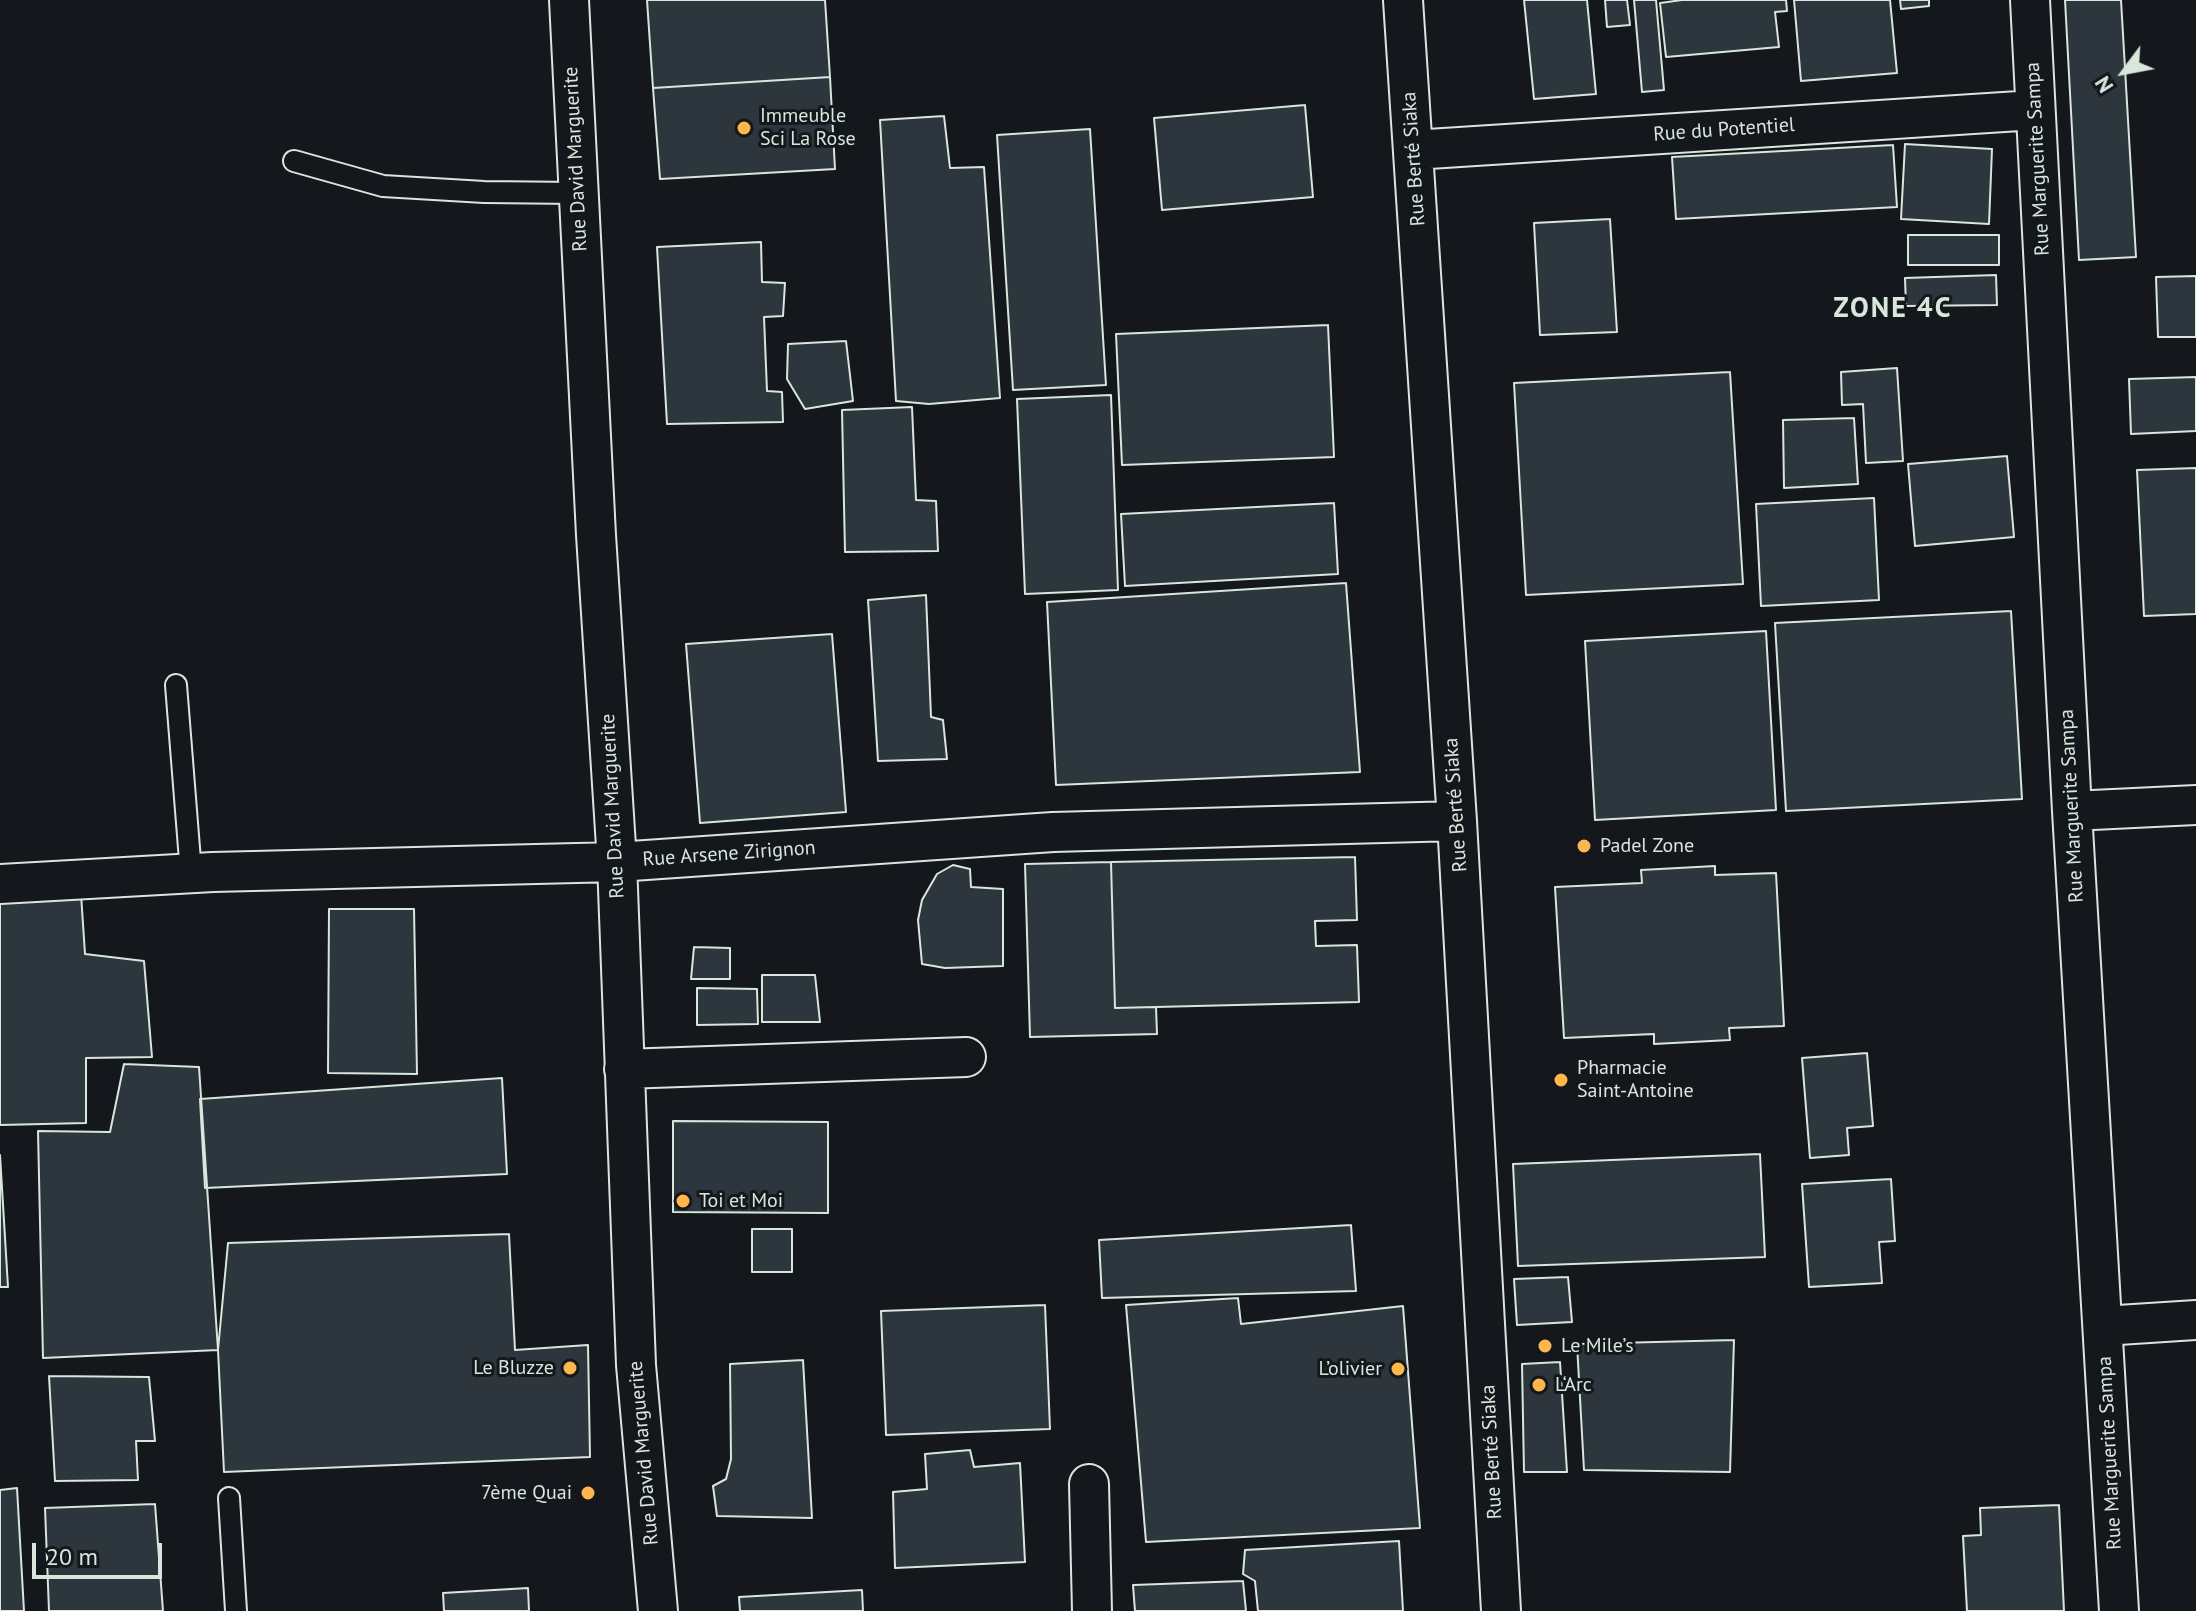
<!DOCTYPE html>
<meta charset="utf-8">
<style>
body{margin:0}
#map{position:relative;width:2196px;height:1611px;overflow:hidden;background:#14181c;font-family:"PT Sans",sans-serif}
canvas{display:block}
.north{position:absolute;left:2084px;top:32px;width:80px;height:80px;-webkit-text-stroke:6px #14181c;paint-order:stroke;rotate:238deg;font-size:22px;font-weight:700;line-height:32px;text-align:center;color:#d8e6dc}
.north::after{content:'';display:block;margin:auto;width:28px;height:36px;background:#d8e6dc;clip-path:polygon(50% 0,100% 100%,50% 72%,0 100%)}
.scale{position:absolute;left:32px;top:1543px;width:130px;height:36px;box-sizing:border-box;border:4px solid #d8e6dc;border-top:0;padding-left:10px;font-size:24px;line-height:28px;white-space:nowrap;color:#d8e6dc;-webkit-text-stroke:6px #14181c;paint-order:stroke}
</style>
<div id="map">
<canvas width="2196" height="1611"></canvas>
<div class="north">N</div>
<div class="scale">20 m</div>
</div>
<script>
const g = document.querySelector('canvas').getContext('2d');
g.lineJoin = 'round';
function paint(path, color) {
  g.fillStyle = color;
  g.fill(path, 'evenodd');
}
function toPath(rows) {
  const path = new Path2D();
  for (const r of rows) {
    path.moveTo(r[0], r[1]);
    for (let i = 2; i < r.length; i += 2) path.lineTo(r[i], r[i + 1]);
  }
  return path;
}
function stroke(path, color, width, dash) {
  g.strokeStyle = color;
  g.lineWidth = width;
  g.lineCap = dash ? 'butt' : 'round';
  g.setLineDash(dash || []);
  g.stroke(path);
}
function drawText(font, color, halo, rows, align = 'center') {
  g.font = font + ' "PT Sans",sans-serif';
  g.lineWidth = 6;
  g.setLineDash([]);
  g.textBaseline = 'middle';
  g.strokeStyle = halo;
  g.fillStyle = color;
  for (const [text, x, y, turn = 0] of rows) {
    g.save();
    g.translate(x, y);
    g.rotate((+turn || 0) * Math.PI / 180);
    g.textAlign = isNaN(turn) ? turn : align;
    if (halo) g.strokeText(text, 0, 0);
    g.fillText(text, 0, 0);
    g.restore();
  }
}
const building = toPath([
 [647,0,825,0,830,77,653,88,647,0],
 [1524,0,1587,0,1596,94,1534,99,1524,0],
 [1605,0,1627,0,1630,25,1607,27,1605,0],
 [1634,0,1656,0,1664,90,1642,92,1634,0],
 [1786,0,1787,11,1775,12,1779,47,1666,57,1660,3,1682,0,1786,0],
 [1794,0,1890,0,1897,73,1801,81,1794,0],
 [1900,0,1929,0,1929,6,1901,9,1900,0],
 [2065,0,2121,0,2136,257,2079,260,2065,0],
 [830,77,835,169,660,179,653,88,830,77],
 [1305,105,1313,197,1162,210,1154,118,1305,105],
 [944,116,950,168,984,167,1000,398,929,404,896,401,880,120,944,116],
 [1090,129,1106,385,1013,390,997,135,1090,129],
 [1905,144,1992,149,1989,224,1901,219,1905,144],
 [1893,145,1897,207,1676,219,1672,157,1893,145],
 [1610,219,1617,332,1540,335,1534,223,1610,219],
 [1908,235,1999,235,1999,265,1908,265,1908,235],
 [761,242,762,282,785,283,783,316,764,317,767,391,782,392,783,422,667,424,657,247,761,242],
 [1996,275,1997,305,1906,306,1905,278,1996,275],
 [2196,276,2196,337,2158,337,2156,277,2196,276],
 [1328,325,1334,457,1122,465,1116,334,1328,325],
 [846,341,853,401,805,409,787,379,788,344,846,341],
 [1897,368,1903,461,1866,463,1863,404,1842,405,1841,372,1897,368],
 [1730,372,1743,584,1526,595,1514,383,1730,372],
 [2196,377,2196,431,2131,434,2129,379,2196,377],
 [1111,395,1118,590,1025,594,1017,399,1111,395],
 [912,407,916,500,936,501,938,551,845,552,842,410,912,407],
 [1854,418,1858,484,1784,488,1783,420,1854,418],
 [2007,456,2014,537,1915,546,1908,464,2007,456],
 [2196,468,2196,614,2144,616,2137,470,2196,468],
 [1874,498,1879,600,1761,606,1756,504,1874,498],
 [1334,503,1338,574,1125,586,1121,514,1334,503],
 [1346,583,1360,772,1056,785,1047,602,1346,583],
 [926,595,931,717,943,720,947,759,878,761,868,600,926,595],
 [2011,611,2022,799,1786,811,1775,623,2011,611],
 [1766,631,1776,810,1595,820,1585,641,1766,631],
 [832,634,846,812,700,823,686,644,832,634],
 [1355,857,1357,920,1315,921,1316,946,1357,945,1359,1002,1115,1008,1111,862,1355,857],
 [1111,862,1115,1008,1156,1007,1157,1034,1030,1037,1025,864,1111,862],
 [953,865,970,869,971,887,1003,889,1003,966,945,968,922,964,918,920,922,900,937,874,953,865],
 [1715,866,1715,875,1776,873,1784,1026,1729,1028,1730,1040,1654,1044,1654,1034,1564,1038,1555,887,1642,883,1641,870,1715,866],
 [81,894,85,954,144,961,152,1057,86,1058,86,1123,0,1125,0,896,81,894],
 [329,909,414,909,417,1074,328,1073,329,909],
 [694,947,730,948,730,979,691,979,694,947],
 [762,975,815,975,820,1022,762,1022,762,975],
 [697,988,757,989,758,1024,697,1025,697,988],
 [1867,1053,1873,1126,1847,1128,1849,1155,1810,1158,1802,1058,1867,1053],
 [124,1064,199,1067,218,1350,43,1358,38,1131,110,1132,124,1064],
 [502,1078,507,1174,205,1188,200,1099,502,1078],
 [673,1121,828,1122,828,1213,673,1212,673,1121],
 [1760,1154,1765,1257,1518,1266,1513,1164,1760,1154],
 [0,1155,8,1287,0,1287,0,1155],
 [1891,1179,1895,1241,1879,1242,1882,1283,1809,1287,1802,1184,1891,1179],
 [1351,1225,1356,1291,1102,1298,1099,1240,1351,1225],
 [752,1229,792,1229,792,1272,752,1272,752,1229],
 [509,1234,515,1350,588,1345,590,1457,224,1472,218,1350,228,1243,509,1234],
 [1568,1277,1572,1322,1517,1325,1514,1279,1568,1277],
 [1238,1298,1241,1324,1403,1306,1420,1528,1146,1542,1126,1305,1238,1298],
 [1045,1305,1050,1429,886,1435,881,1311,1045,1305],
 [1734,1340,1730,1472,1584,1470,1577,1344,1734,1340],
 [803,1360,812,1518,717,1516,713,1486,726,1479,731,1459,730,1364,803,1360],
 [1560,1362,1567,1472,1524,1472,1522,1364,1560,1362],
 [49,1376,149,1377,155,1441,136,1441,138,1480,55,1481,49,1376],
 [970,1450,974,1467,1020,1463,1025,1562,895,1568,893,1492,927,1489,925,1454,970,1450],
 [17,1488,24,1611,0,1611,0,1490,17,1488],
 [155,1504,163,1611,49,1611,45,1508,155,1504],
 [2059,1505,2064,1611,1967,1611,1963,1536,1981,1535,1980,1508,2059,1505],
 [1399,1541,1403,1611,1258,1611,1255,1581,1243,1574,1245,1550,1399,1541],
 [1243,1581,1246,1611,1135,1611,1133,1585,1243,1581],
 [528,1588,529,1611,444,1611,443,1593,528,1588],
 [862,1590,863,1611,740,1611,739,1597,862,1590]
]);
paint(building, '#2c363c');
stroke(building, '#d8e6dc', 2);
const lane = toPath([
 [294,161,383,186,484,192,577,193],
 [176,685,191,873],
 [229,1498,236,1611]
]);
const street = toPath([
 [569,0,596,535,617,862,636,1365,658,1611],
 [1403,0,1457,821,1501,1611],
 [2030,0,2072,811,2119,1611],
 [1413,150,2035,110],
 [2072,811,2196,805],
 [0,884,213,872,617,862,1053,832,1457,821],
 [624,1069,966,1057],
 [2103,1326,2196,1320],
 [1089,1484,1092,1611]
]);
stroke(lane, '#d8e6dc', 24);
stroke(street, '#d8e6dc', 42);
stroke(lane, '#14181c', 20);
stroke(street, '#14181c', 38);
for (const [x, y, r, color] of [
 [744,128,8,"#ffb74d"],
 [1584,846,8,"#ffb74d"],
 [1561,1080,8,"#ffb74d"],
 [683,1201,8,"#ffb74d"],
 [1545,1346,8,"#ffb74d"],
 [570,1368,8,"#ffb74d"],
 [1398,1369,8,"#ffb74d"],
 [1539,1385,8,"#ffb74d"],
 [588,1493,8,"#ffb74d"]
]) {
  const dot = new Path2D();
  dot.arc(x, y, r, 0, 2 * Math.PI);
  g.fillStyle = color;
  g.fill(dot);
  stroke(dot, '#14181c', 3);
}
drawText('20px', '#d8e6dc', '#14181c', [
 ["Immeuble",760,116],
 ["Sci La Rose",760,139],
 ["Padel Zone",1600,846],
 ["Pharmacie",1577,1068],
 ["Saint-Antoine",1577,1091],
 ["Toi et Moi",699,1201],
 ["Le Mile’s",1561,1346],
 ["Le Bluzze",554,1368,"right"],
 ["L’olivier",1382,1369,"right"],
 ["L‘Arc",1555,1385],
 ["7ème Quai",572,1493,"right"]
], 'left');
drawText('20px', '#d8e6dc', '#14181c', [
 ["Rue du Potentiel",1724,130,-4],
 ["Rue David Marguerite",576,159,-93],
 ["Rue Berté Siaka",1414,159,-94],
 ["Rue Marguerite Sampa",2038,159,-93],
 ["Rue Berté Siaka",1456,805,-94],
 ["Rue David Marguerite",613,806,-93],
 ["Rue Marguerite Sampa",2072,806,-93],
 ["Rue Arsene Zirignon",729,854,-4],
 ["Rue Berté Siaka",1492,1452,-93],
 ["Rue David Marguerite",644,1453,-95],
 ["Rue Marguerite Sampa",2110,1453,-93]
]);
g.letterSpacing = '2px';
drawText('bold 28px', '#d8e6dc', '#14181c', [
 ["ZONE 4C",1893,309]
]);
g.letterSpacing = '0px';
</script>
